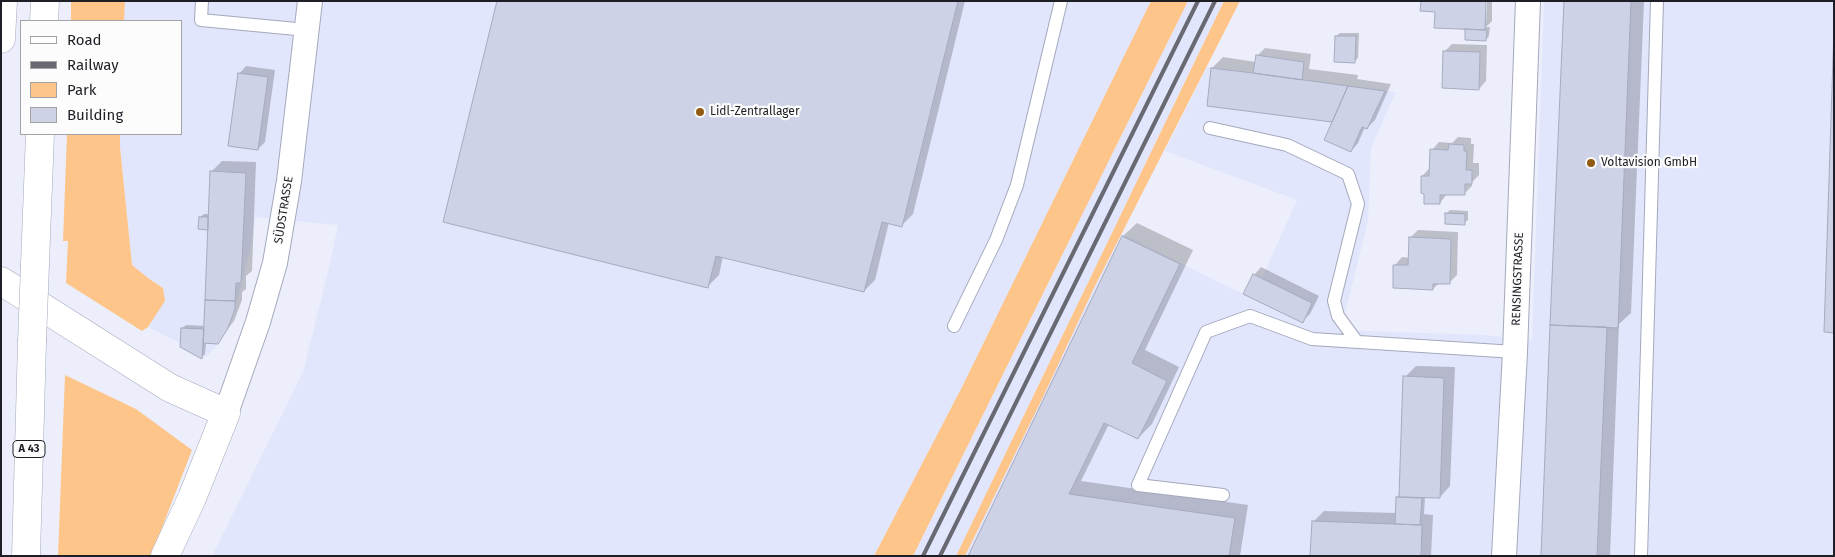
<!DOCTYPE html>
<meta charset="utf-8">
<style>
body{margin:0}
#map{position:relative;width:1835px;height:557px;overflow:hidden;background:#eceefb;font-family:"Fira Sans",sans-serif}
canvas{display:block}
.frame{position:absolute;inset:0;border:2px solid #1d1e26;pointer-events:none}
.legend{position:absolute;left:20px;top:20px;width:162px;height:115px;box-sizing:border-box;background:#fcfcfc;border:1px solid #a3a3a6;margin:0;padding:6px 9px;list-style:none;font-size:15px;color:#1d1e26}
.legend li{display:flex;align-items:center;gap:10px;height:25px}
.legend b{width:25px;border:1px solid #a3a3a6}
</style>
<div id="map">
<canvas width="1835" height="557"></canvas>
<div class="frame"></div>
<ul class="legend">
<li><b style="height:6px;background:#fff"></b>Road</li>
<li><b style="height:6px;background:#686973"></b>Railway</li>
<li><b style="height:14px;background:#fec58a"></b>Park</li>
<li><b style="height:14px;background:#ced2e7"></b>Building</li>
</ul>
</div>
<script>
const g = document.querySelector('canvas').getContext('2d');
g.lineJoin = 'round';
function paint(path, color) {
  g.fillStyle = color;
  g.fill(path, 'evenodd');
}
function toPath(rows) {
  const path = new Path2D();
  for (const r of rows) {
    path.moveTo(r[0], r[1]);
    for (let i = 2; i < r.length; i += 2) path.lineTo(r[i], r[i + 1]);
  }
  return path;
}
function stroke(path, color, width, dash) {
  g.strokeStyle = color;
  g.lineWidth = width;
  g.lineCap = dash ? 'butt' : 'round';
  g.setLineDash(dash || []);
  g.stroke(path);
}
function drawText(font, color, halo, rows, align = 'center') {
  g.font = font + ' "Fira Sans",sans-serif';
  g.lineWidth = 4.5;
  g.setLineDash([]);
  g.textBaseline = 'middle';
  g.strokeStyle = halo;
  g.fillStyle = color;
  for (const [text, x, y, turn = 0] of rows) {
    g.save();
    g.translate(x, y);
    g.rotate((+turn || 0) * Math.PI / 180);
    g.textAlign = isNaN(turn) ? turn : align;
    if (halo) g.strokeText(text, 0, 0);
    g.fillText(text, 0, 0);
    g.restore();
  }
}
paint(toPath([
 [125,1,1151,1,962,387,874,556,212,556,303,372,329,268,338,225,255,217,250,251,235,309,227,330,215,348,206,357,203,356,202,359,180,347,180,343,148,327,165,300,163,288,148,278,132,265,120,147,120,134,181,134,181,21,124,21],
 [1188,1,1224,1,956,556,913,556],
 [1544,1,1834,1,1834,556,965,556,1044,395,1094,288,1122,234,1243,294,1253,274,1262,278,1297,200,1165,151,1207,67,1396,92,1371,148,1368,221,1341,330,1484,335,1532,340]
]), '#e1e6fd');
paint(toPath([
 [71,1,125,1,124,21,71,21],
 [1151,1,1188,1,913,556,874,556,962,387],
 [1224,1,1240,1,1094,288,1044,395,965,556,956,556],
 [67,134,120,134,120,147,132,265,148,278,163,288,165,301,148,327,142,331,66,283,68,241,63,241],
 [65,375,136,409,192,450,151,556,58,556]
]), '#fec58a');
paint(toPath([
 [498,1,965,1,913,214,902,225,889,222,875,280,864,291,723,256,719,275,708,286],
 [1487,1,1492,1,1492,21,1486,27,1490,27,1489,36,1486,40,1436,11,1486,23],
 [1565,1,1644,1,1631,313,1619,324,1610,556,1543,556],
 [1340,33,1359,33,1358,58,1355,61,1336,36],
 [1452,44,1487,45,1486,81,1479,89,1445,51],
 [1265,48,1311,54,1309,69,1358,75,1357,79,1391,84,1375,120,1367,128,1365,127,1358,143,1351,151,1336,117,1332,121,1208,105,1212,68,1223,57,1256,62,1257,56],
 [246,66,275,70,265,142,258,149,239,74],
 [1458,137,1471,138,1471,144,1474,144,1473,163,1479,163,1479,175,1472,182,1472,186,1464,194,1447,194,1440,203,1422,176,1430,168,1432,150,1439,142,1452,143],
 [222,161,256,162,252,271,246,276,246,289,242,292,242,300,234,321,217,343,206,342,205,354,202,357,181,346,182,328,186,325,205,326,209,227,200,217,204,214,210,214,211,172],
 [1450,210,1468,211,1468,220,1464,223,1447,213],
 [1137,223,1193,250,1145,350,1179,367,1152,424,1138,438,1109,424,1081,481,1248,505,1240,556,969,556,1123,236],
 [1418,230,1458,232,1457,275,1449,283,1439,283,1433,289,1395,265,1402,257,1410,258,1410,238],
 [1261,267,1319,296,1310,314,1302,321,1254,275],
 [1416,366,1455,367,1450,486,1440,497,1425,497,1424,514,1433,515,1431,556,1312,556,1313,522,1324,511,1397,513,1397,497,1401,493,1405,377]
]), '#0003');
const building = toPath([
 [497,1,958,1,902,227,882,222,864,292,716,256,708,288,443,222,497,1],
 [1421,1,1486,1,1485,30,1434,28,1435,12,1420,11,1421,1],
 [1564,1,1631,1,1618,328,1550,325,1564,1],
 [1834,28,1834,333,1824,332,1834,28],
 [1465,29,1487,30,1486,41,1465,40,1465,29],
 [1335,36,1356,36,1355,63,1334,62,1335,36],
 [1443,51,1480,52,1479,90,1442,88,1443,51],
 [1256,55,1304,62,1302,80,1253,73,1256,55],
 [1211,68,1253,73,1348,86,1332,122,1207,106,1211,68],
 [238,73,268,77,258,150,228,146,238,73],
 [1348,86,1385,91,1367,129,1362,127,1351,152,1324,140,1348,86],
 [1449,144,1464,145,1464,151,1467,151,1466,170,1472,170,1472,184,1465,184,1465,195,1440,195,1440,204,1424,204,1424,194,1421,193,1421,176,1429,176,1430,149,1448,150,1449,144],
 [210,171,246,173,241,283,236,283,235,301,205,300,210,171],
 [1445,213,1465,214,1465,225,1445,224,1445,213],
 [199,217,208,217,208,230,198,229,199,217],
 [1122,236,1180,264,1132,363,1167,381,1138,439,1104,423,1069,494,1235,518,1229,556,968,556,1122,236],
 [1409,237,1451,239,1450,284,1433,284,1433,290,1393,288,1393,265,1408,265,1409,237],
 [1253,274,1312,303,1303,323,1243,294,1253,274],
 [205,300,235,301,235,309,227,330,218,344,203,343,205,300],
 [1550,325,1607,327,1597,556,1541,556,1550,325],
 [181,328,204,329,202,359,180,347,181,328],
 [1403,376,1444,378,1440,498,1399,497,1403,376],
 [1396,497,1422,498,1420,525,1395,524,1396,497],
 [1312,521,1422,525,1421,556,1310,556,1312,521]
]);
paint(building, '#ced2e7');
stroke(building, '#a7abc0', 1);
const service = toPath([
 [202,1,201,20,307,30],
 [1210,128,1287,145,1348,174,1358,204,1334,301,1338,316,1357,342],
 [954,326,996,240,1017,185,1061,1],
 [1223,495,1138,485,1206,332,1250,316,1312,339,1515,352],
 [1641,556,1657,1]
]);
const minor = toPath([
 [226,413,258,322,275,263,289,181,310,1],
 [1504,556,1515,352,1528,1]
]);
const tertiary = toPath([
 [1,281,170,388,226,413,192,498,165,556]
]);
const motorway = toPath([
 [44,21,45,1],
 [1,39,3,1],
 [35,264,40,134],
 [26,556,32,342]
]);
stroke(service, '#a4a8bc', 14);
stroke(minor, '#a4a8bc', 26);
stroke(tertiary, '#a4a8bc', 29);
stroke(motorway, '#a4a8bc', 29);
stroke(service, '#fff', 12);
stroke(minor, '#fff', 24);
stroke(tertiary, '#fff', 28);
stroke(motorway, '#fff', 28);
stroke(toPath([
 [923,556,1198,1],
 [940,556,1215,1]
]), '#686973', 4);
const motorwayBridge = toPath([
 [32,342,35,264]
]);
stroke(motorwayBridge, '#a4a8bc', 29, []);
stroke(motorwayBridge, '#fff', 28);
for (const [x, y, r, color] of [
 [700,112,5,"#925b13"],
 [1591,163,5,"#925b13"]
]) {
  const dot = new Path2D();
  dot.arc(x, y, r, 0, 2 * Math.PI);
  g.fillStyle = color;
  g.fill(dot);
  stroke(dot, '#fcfcfc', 2);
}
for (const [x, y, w] of [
 [29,449,32]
]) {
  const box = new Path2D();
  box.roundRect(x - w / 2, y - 8.5, w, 17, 4);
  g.fillStyle = '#fcfcfc';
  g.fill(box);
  stroke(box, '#1d1e26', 1);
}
drawText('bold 11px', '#1d1e26', null, [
 ["A 43",29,449]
]);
drawText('12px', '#1d1e26', '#fcfcfc', [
 ["Lidl-Zentrallager",710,112],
 ["Voltavision GmbH",1601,163]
], 'left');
drawText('12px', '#1d1e26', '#fcfcfc', [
 ["SÜDSTRASSE",284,210,-81],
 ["RENSINGSTRASSE",1518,279,-88]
]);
</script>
